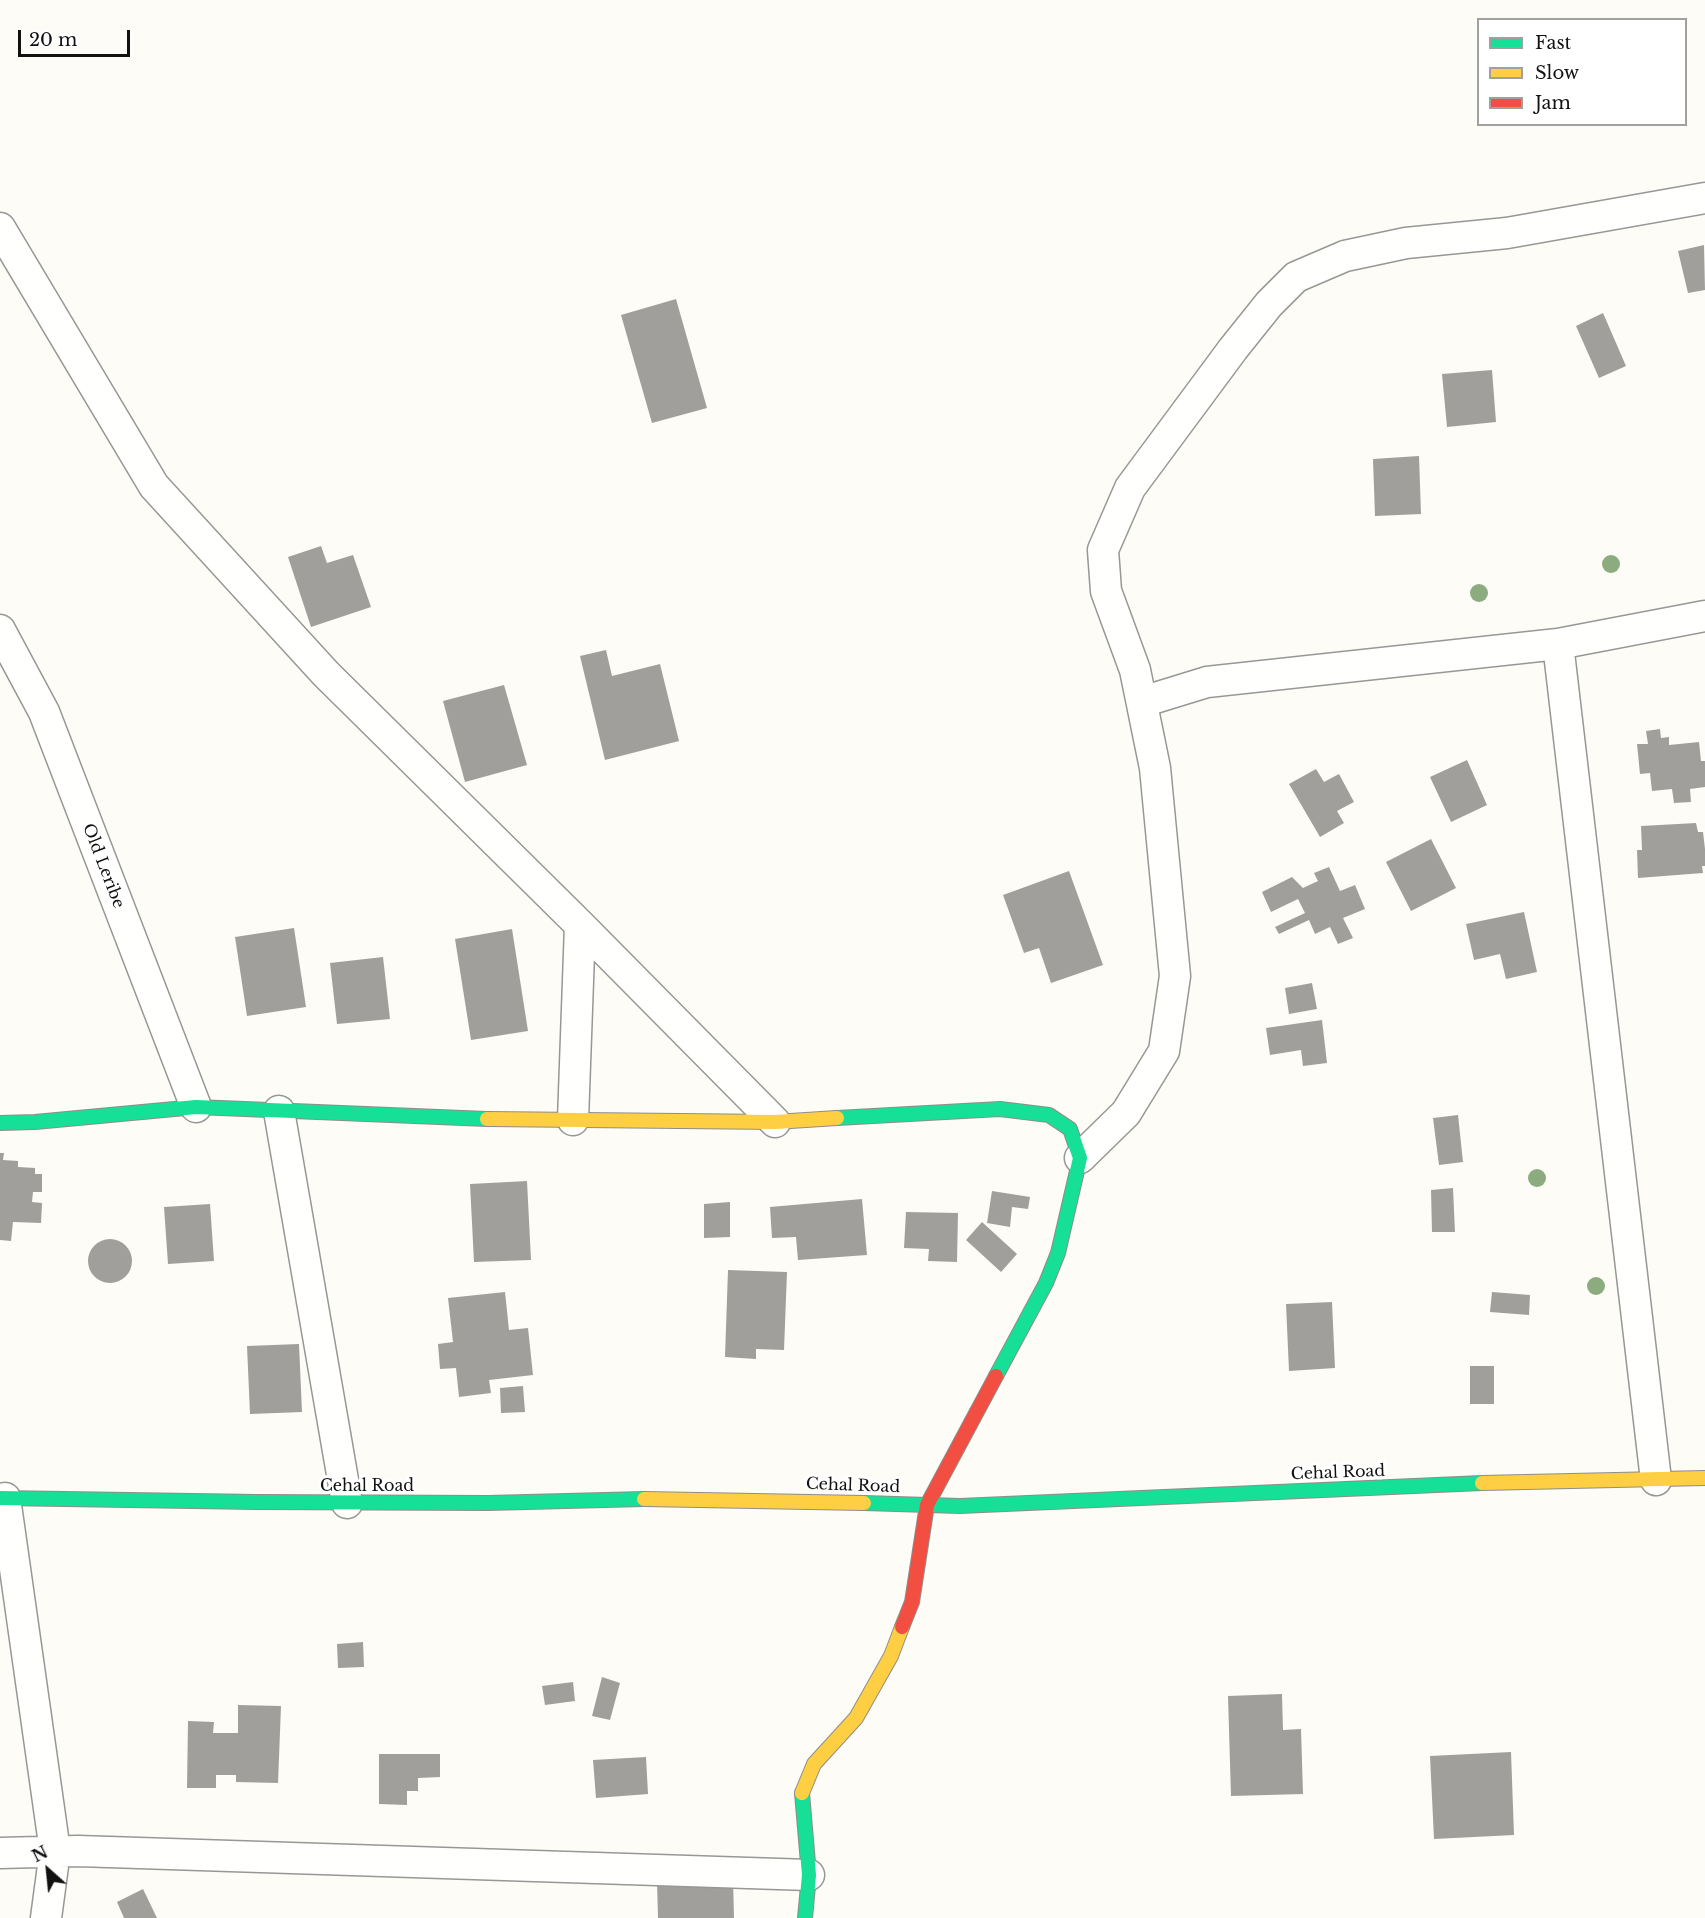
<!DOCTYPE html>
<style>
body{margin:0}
#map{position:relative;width:1705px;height:1918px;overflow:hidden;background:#fdfcf7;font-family:"Libre Baskerville",serif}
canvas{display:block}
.legend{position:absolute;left:1477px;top:18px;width:210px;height:108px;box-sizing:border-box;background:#fff;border:2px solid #a0a0a0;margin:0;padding:8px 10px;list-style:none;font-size:18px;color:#111}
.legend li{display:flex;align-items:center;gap:12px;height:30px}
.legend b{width:30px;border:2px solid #a0a0a0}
.north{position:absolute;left:18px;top:1840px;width:60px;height:60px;-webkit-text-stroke:4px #fff;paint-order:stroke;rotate:333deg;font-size:16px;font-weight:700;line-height:24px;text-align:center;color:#111}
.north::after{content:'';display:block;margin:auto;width:21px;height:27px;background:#111;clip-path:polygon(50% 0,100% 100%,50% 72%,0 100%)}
.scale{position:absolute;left:18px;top:30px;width:112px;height:27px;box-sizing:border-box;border:3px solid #111;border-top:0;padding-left:8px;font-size:18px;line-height:21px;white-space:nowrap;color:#111;-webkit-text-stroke:4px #fff;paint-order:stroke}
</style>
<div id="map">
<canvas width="1705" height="1918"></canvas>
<ul class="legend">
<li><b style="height:8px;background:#16e098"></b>Fast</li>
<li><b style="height:8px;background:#ffcf43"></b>Slow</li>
<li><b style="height:8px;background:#f24e42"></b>Jam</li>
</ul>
<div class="north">N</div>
<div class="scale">20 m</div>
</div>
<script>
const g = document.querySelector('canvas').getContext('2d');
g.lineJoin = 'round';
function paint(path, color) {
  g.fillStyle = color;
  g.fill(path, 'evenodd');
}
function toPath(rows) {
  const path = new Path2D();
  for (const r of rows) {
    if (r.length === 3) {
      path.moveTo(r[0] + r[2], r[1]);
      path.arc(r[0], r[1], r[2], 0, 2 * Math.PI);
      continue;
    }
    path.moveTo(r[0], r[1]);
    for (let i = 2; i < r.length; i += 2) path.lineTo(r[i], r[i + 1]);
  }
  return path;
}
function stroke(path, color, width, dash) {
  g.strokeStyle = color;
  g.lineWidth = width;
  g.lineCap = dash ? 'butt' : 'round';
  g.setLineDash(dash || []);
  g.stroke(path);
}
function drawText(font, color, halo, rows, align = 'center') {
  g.font = font + ' "Libre Baskerville",serif';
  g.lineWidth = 6;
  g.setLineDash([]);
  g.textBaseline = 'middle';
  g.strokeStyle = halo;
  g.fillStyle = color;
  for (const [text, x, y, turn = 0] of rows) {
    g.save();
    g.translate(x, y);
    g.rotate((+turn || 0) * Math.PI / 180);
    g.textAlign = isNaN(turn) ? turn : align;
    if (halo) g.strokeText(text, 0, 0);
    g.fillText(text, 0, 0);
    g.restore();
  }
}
paint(toPath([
 [1704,245,1705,290,1688,293,1678,251],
 [676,299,707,408,652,423,621,315],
 [1603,313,1626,366,1599,378,1576,326],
 [1492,370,1496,422,1447,427,1442,374],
 [1419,456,1421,514,1375,516,1373,459],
 [321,546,327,563,353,555,371,607,311,627,288,557],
 [606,650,612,676,660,664,679,741,605,760,580,656],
 [504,685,527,765,465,782,443,701],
 [1660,729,1661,738,1669,737,1669,745,1699,742,1701,761,1705,761,1705,787,1690,789,1691,802,1674,803,1672,789,1652,791,1650,773,1640,774,1637,744,1648,744,1646,731],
 [1467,760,1487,805,1451,822,1430,777],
 [1316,769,1324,782,1339,774,1354,802,1337,811,1344,823,1320,837,1289,784],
 [1696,823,1698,832,1703,832,1705,849,1705,866,1702,866,1703,873,1638,878,1637,850,1642,850,1641,826],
 [1431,839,1456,888,1411,911,1386,862],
 [1329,867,1340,891,1355,885,1365,909,1343,918,1353,938,1338,944,1330,927,1315,934,1309,920,1279,934,1275,927,1305,913,1298,899,1271,912,1262,892,1292,877,1303,888,1318,881,1314,873],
 [1069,871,1103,965,1051,983,1039,948,1024,953,1003,895],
 [1524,912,1537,972,1506,979,1500,954,1474,960,1466,924],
 [294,928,306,1007,247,1016,235,937],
 [512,929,528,1031,471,1040,455,939],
 [383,957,390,1019,337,1024,330,963],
 [1312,983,1317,1009,1289,1014,1285,988],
 [1322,1020,1327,1063,1303,1066,1301,1050,1270,1055,1266,1028],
 [1458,1115,1463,1162,1439,1165,1433,1118],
 [0,1153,4,1153,3,1160,18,1161,18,1167,35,1168,35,1174,42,1174,42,1192,33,1192,32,1202,42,1203,41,1223,13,1222,11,1241,0,1240],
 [527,1181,531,1260,474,1262,470,1184],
 [1453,1188,1455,1232,1432,1232,1431,1190],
 [992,1191,1030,1197,1028,1209,1012,1207,1010,1227,987,1223],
 [862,1199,867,1255,798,1260,796,1237,772,1238,770,1207],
 [730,1202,730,1237,704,1238,704,1204],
 [210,1204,214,1261,168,1264,164,1207],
 [906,1212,958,1213,957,1262,928,1261,929,1249,904,1248],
 [982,1222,1017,1254,1001,1272,966,1240],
 [110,1261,22],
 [728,1270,787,1272,784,1350,756,1349,756,1359,725,1357],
 [505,1292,509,1330,528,1328,533,1375,489,1380,491,1393,459,1397,456,1368,440,1369,438,1344,453,1342,448,1298],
 [1492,1292,1530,1295,1529,1315,1490,1312],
 [1332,1302,1335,1368,1289,1371,1286,1304],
 [299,1344,302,1412,250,1414,247,1346],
 [1470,1366,1494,1366,1494,1404,1470,1404],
 [523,1386,525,1412,501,1413,500,1388],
 [363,1642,364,1667,338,1668,337,1644],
 [602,1677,620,1683,610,1720,592,1716],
 [573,1682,575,1701,545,1705,542,1686],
 [1282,1694,1283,1730,1301,1729,1303,1794,1231,1796,1228,1696],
 [238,1705,281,1706,278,1783,236,1782,236,1775,216,1775,216,1788,187,1788,188,1721,214,1722,213,1733,238,1733],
 [1511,1752,1514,1835,1434,1839,1430,1756],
 [379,1754,440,1754,440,1777,418,1778,418,1791,407,1791,407,1805,379,1804],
 [646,1757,648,1794,596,1798,593,1760],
 [733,1879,734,1918,658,1918,657,1882],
 [143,1889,157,1918,124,1918,117,1902]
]), '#a19f9c');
const street = toPath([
 [0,228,154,486,326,674,580,925,775,1122],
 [0,630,44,712,196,1107],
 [1558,644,1656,1480],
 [1142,702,1207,682,1558,644,1705,616],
 [279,1111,347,1503],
 [573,1120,580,925],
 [1080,1158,1126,1113,1164,1051,1175,976,1155,768,1135,670,1106,591,1103,550,1130,488,1233,349,1269,304,1296,277,1345,256,1406,243,1507,233,1705,198],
 [5,1498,55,1851,46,1918],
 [0,1853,78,1851,809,1875]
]);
const fast = toPath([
 [837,1118,1000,1109,1049,1115,1070,1129,1080,1158,1058,1253,1046,1283,996,1376],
 [0,1123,35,1122,196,1107,487,1119],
 [0,1498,257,1502,488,1503,644,1499],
 [864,1503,960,1506,1482,1483],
 [802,1793,809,1875,805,1918]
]);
const slow = toPath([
 [487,1119,775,1122,837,1118],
 [1482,1483,1705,1478],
 [644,1499,864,1503],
 [802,1793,814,1764,856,1718,891,1656,902,1627]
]);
const jam = toPath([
 [902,1627,912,1602,927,1505,996,1376]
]);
stroke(street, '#979795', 33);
stroke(fast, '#8e8d8b', 16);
stroke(slow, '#8e8d8b', 16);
stroke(jam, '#8e8d8b', 16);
stroke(street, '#fffffe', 30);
stroke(fast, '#16e098', 14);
stroke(slow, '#ffcf43', 14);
stroke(jam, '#f24e42', 14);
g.fillStyle = '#8cac80';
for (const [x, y] of [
 [1611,564],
 [1479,593],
 [1537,1178],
 [1596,1286]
]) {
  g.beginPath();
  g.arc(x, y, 9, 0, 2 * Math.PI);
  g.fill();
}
drawText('16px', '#111', '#fff', [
 ["Old Leribe",103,866,69],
 ["Cehal Road",1338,1473,-2],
 ["Cehal Road",367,1486],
 ["Cehal Road",853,1486,2]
]);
</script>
